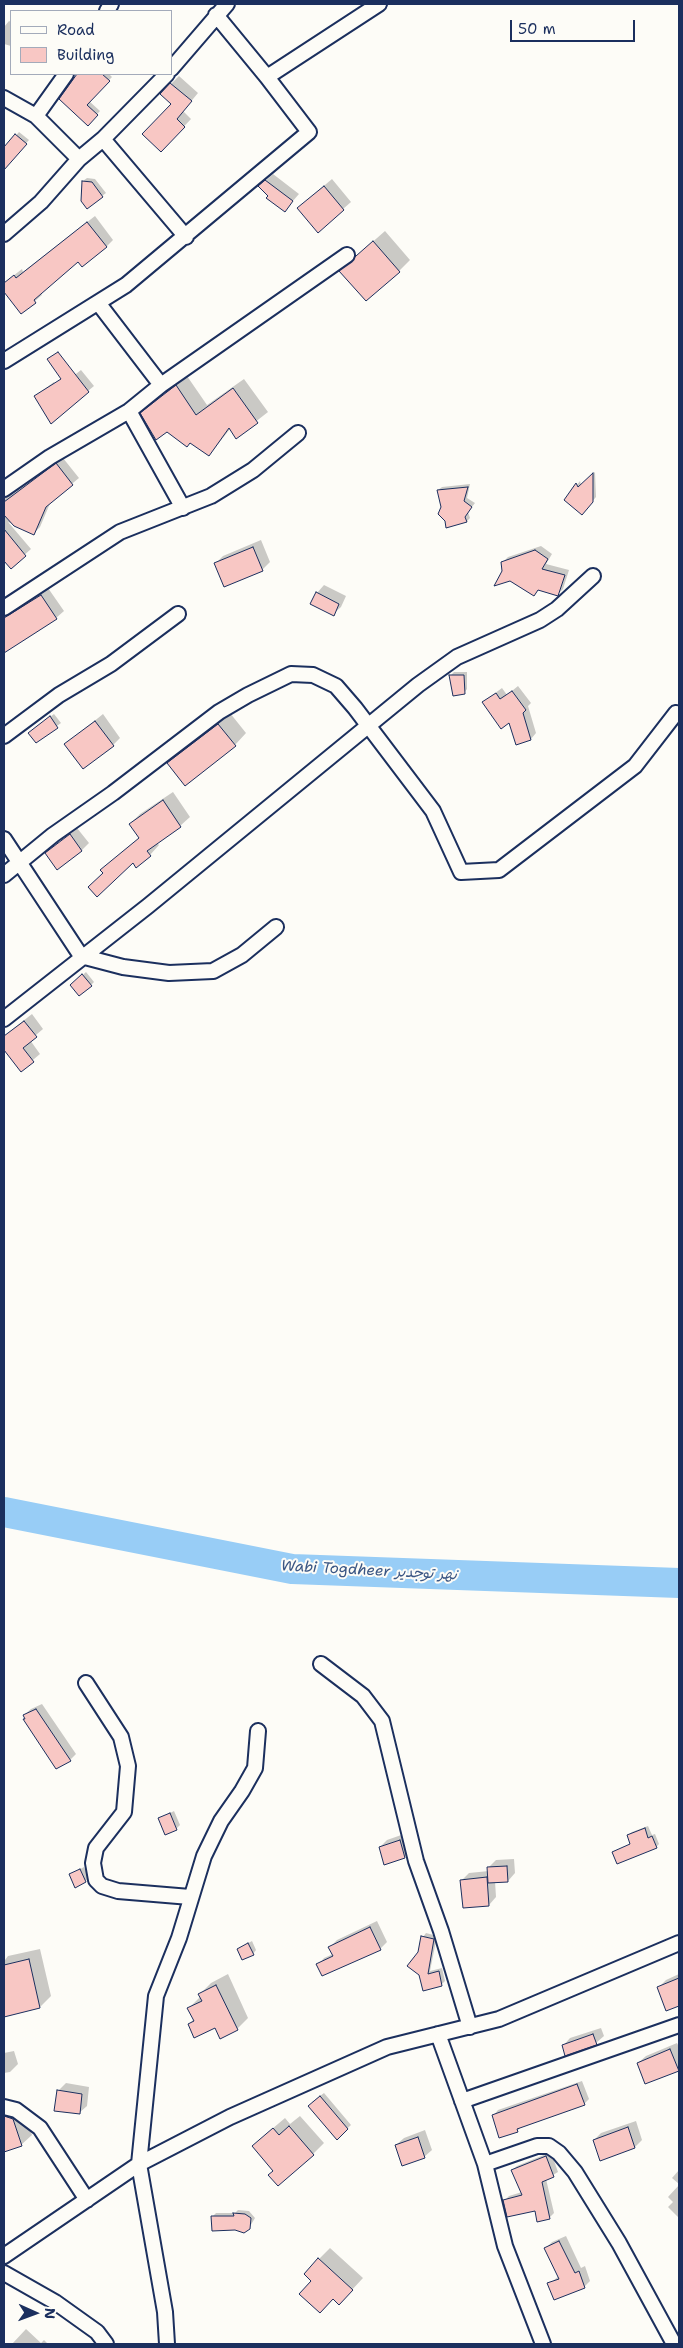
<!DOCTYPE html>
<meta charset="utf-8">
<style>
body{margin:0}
#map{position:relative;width:683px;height:2348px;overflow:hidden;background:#fdfcf7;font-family:"Shantell Sans",sans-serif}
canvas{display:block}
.frame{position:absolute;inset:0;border:5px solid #1b2f5e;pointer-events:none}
.legend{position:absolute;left:10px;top:10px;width:162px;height:65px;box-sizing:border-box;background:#fdfcf7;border:1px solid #a3aaba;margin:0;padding:6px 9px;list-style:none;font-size:15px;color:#1b2f5e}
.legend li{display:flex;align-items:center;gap:10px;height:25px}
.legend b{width:25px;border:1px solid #a3aaba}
.north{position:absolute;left:10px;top:2288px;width:50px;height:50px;-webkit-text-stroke:4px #fdfcf7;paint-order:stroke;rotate:92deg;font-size:14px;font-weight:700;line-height:20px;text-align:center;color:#1b2f5e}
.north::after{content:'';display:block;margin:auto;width:18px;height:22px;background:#1b2f5e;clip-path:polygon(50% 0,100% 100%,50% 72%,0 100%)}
.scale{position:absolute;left:510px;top:20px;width:125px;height:22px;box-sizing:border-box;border:2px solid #1b2f5e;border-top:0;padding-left:6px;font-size:15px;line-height:18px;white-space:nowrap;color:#1b2f5e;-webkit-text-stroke:4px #fdfcf7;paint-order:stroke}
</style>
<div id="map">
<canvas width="683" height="2348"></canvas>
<div class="frame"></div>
<ul class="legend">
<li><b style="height:6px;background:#fdfcf7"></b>Road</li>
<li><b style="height:14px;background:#f8c7c4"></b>Building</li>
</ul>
<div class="north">N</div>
<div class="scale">50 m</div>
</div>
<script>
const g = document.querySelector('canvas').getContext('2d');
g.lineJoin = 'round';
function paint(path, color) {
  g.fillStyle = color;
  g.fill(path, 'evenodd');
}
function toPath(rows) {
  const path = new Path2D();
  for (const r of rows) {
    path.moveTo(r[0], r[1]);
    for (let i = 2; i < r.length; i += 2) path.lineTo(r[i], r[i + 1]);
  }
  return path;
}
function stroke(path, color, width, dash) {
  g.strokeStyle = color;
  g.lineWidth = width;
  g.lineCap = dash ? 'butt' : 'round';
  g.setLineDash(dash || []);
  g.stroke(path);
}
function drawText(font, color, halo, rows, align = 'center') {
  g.font = font + ' "Shantell Sans","Playpen Sans Arabic",sans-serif';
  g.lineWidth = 4;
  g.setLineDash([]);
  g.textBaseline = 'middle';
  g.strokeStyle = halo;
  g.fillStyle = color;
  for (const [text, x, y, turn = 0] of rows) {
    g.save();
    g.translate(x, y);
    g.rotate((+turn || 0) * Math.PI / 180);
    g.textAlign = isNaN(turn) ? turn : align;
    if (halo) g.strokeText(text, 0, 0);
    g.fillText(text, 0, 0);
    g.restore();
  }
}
paint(toPath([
 [9,21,11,22,11,46,4,44,4,27],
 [79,74,109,74,112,77,89,101,100,111,88,124,61,98],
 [179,76,198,93,183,111,191,119,161,151,173,104,161,94],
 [19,132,29,140,9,162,4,158,4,149],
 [273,174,299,194,285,210,260,186],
 [87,178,95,179,106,193,87,207,83,181],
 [332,179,351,202,343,209,306,201],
 [95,216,113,240,106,247,78,260,40,292,42,295,21,313,4,289,4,283,22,269,23,272],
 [385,231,410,260,399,271,352,260],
 [81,370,94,386,88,391,35,396,54,382,58,388],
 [187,376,207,405,244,379,268,412,236,437,230,429,209,455,191,442,142,413],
 [63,458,79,478,51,501,40,527,34,533,8,522,31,549,11,567,4,559,4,497,9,492,13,494],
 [595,472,596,497,585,510,566,499,580,481,581,485],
 [470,484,467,498,475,503,468,512,470,518,467,521,447,526,438,490,442,487],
 [261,540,270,562,262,570,215,564,223,556],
 [541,546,552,554,546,564,569,570,563,589,558,594,539,589,534,594,503,572,502,563,508,557],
 [324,585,346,596,341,607,333,614,317,593],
 [48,588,64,611,56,618,4,651,4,611,8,608,17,608],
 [454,672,467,672,467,689,464,693,451,675],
 [518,686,531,703,528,706,536,733,531,739,483,702,502,688,507,695],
 [230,713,246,733,235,745,169,763,180,752],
 [54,714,61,723,36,741,33,730],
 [103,714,120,738,113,745,66,744],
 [173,792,190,817,180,826,157,843,159,845,150,855,104,873,102,870,140,837,130,824,140,814],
 [77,828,89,843,81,851,47,853],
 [86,972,94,982,91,985,75,982],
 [32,1014,43,1029,30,1040,40,1054,21,1070,4,1048,4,1036],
 [42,1704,76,1754,70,1760,26,1718,24,1715,31,1709],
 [174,1811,180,1825,176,1829,159,1819],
 [648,1826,652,1835,655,1834,659,1844,656,1847,614,1853,631,1843,628,1835,632,1832],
 [407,1833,412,1849,405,1857,380,1847,387,1840],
 [514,1859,515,1873,508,1881,495,1881,496,1897,489,1905,462,1880,469,1873,489,1871,488,1868,496,1860],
 [84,1867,89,1878,85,1881,70,1875],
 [377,1921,387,1942,380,1949,318,1965,324,1958,333,1954,330,1947,337,1940],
 [426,1933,437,1936,430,1971,442,1968,445,1981,441,1985,424,1990,419,1952,423,1937],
 [252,1941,256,1950,253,1954,238,1949],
 [40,1949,51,1996,40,2007,4,2016,4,1957,5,1960,8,1956],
 [228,1974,248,2018,237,2029,189,2024,194,2019,189,2008,200,1997,200,1994,211,1983],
 [679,1974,679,2004,667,2009,659,1987,666,1980],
 [601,2028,604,2036,596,2043,563,2046,570,2038],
 [677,2043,679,2047,678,2070,638,2063,646,2056],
 [14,2051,18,2064,10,2072,4,2073,4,2053],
 [582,2081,589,2099,584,2104,523,2125,517,2131,494,2115,498,2110],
 [66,2083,89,2087,87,2106,79,2113,58,2091],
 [324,2093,351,2125,337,2138,312,2102],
 [4,2108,23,2109,32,2135,21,2145,4,2150],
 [300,2116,324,2143,313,2154,275,2170,265,2135,285,2118,290,2124],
 [636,2121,642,2140,635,2147,601,2159,594,2140,601,2133],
 [425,2130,432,2150,424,2157,396,2145,404,2138],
 [551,2152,558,2172,546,2179,554,2213,549,2218,535,2209,504,2201,509,2196,522,2192,512,2170,517,2166],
 [679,2170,679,2184,672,2178],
 [679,2185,679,2218,668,2207,673,2202,668,2197],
 [238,2210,249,2211,255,2218,249,2228,212,2217,216,2213,235,2213],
 [566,2236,581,2268,585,2266,590,2281,584,2287,549,2284,559,2276,546,2248,552,2242],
 [330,2248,363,2278,350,2292,313,2280,319,2259],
 [26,2329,41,2343,44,2340,48,2344,12,2344]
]), '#0003');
stroke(toPath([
 [4,1512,292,1569,679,1583]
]), '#98cdf6', 30);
const building = toPath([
 [77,74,102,74,110,81,87,105,98,115,88,126,59,99,77,74],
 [170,83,192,101,177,119,185,127,161,152,142,134,171,104,160,94,170,83],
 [15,134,27,144,4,170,4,147,15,134],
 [265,180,293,201,285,212,266,198,268,196,258,186,265,180],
 [82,181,92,182,103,197,87,209,81,201,82,181],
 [324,186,344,210,318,233,297,208,324,186],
 [87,222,107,247,82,267,78,262,34,300,36,303,21,314,4,292,4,283,14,275,16,278,87,222],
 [373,241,400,272,366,301,339,271,373,241],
 [58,352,89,392,51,424,34,396,61,379,47,359,58,352],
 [176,385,196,415,233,388,258,423,236,439,229,428,209,456,190,443,187,447,167,432,156,440,140,413,176,385],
 [56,463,73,485,46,507,34,535,14,526,4,515,4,502,56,463],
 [593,473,593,502,582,515,564,500,576,483,578,487,593,473],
 [468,487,464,501,472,507,465,517,467,522,446,528,445,521,438,514,441,507,437,490,468,487],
 [4,529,26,556,11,569,4,561,4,529],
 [253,547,263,571,224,587,214,563,253,547],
 [535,550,548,559,542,569,565,575,558,596,538,590,534,596,510,581,494,586,502,571,501,562,535,550],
 [316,592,339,604,334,616,310,604,316,592],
 [41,595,57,619,4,653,4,618,41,595],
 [449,675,464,675,465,694,453,696,449,675],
 [512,691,526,710,523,713,531,740,516,745,509,723,501,729,482,702,496,693,500,699,512,691],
 [50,716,58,728,36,743,28,733,50,716],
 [95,721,114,746,83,769,64,744,95,721],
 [218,724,236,746,185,786,167,763,218,724],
 [163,800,181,827,147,851,151,856,136,868,133,863,97,897,88,887,103,873,100,870,139,838,129,824,163,800],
 [70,834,82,851,57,870,45,853,70,834],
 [82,974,92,986,79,996,70,985,82,974],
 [24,1021,37,1037,23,1048,34,1062,21,1072,4,1050,4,1036,24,1021],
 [36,1709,71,1761,56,1769,23,1719,25,1719,23,1715,36,1709],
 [170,1813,177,1830,165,1835,158,1818,170,1813],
 [645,1828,648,1838,652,1836,657,1848,617,1864,612,1852,630,1844,627,1835,645,1828],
 [400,1840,405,1858,384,1865,379,1847,400,1840],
 [507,1866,508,1882,488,1883,487,1867,507,1866],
 [80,1869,86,1882,75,1888,69,1874,80,1869],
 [487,1877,489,1906,463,1908,460,1880,487,1877],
 [370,1927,381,1950,322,1976,316,1964,333,1956,328,1947,370,1927],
 [421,1936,434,1939,428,1974,439,1971,442,1986,423,1991,419,1975,407,1966,418,1952,421,1936],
 [248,1943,254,1955,242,1960,237,1949,248,1943],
 [29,1959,40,2008,4,2017,4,1965,29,1959],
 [679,1978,679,2006,666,2011,657,1987,679,1978],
 [216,1985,238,2030,220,2039,215,2028,194,2038,188,2024,194,2021,187,2008,202,2001,198,1994,216,1985],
 [593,2034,597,2045,565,2056,562,2045,593,2034],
 [670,2049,679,2071,645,2084,637,2063,670,2049],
 [577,2084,585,2105,517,2129,518,2132,499,2138,492,2115,577,2084],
 [57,2090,82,2094,80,2114,54,2111,57,2090],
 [320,2096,348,2129,337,2140,308,2106,320,2096],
 [4,2116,13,2119,22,2146,4,2152,4,2116],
 [289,2126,314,2155,278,2186,268,2175,273,2171,252,2146,273,2128,279,2135,289,2126],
 [628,2127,635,2148,600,2161,593,2140,628,2127],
 [418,2137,425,2158,402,2166,395,2145,418,2137],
 [546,2156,554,2177,542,2182,550,2219,537,2222,535,2211,507,2217,503,2200,522,2195,511,2170,546,2156],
 [233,2213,245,2214,251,2218,250,2229,244,2233,235,2230,212,2231,211,2216,234,2216,233,2213],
 [559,2241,575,2273,579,2271,585,2288,554,2300,547,2283,559,2279,544,2248,559,2241],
 [318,2258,353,2290,339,2305,333,2299,320,2313,299,2294,311,2281,304,2274,318,2258]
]);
paint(building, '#f8c7c4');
stroke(building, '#1b2f5e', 1);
const minor = toPath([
 [107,11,111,4],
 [171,69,227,4],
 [267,77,379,4],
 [4,98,36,116,79,159],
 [36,116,66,74],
 [103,139,186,237],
 [4,234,41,202,79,159,103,139,167,74],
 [99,304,161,385],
 [4,361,126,285,309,132,267,77,216,15],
 [129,411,183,508],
 [4,489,50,457,129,411,161,385,347,255],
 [4,608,120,532,211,496,253,470,298,433],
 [4,736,59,695,111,664,178,614],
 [4,839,81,956,123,967,169,973,213,971,242,955,276,927],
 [4,875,53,835,113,793,219,712,248,695,291,674,313,675,336,686,355,708,433,811,461,872,499,870,635,766,676,713],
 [4,1019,148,906,418,685,457,657,540,620,557,609,593,576],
 [321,1664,363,1696,382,1721,416,1861,441,1931,470,2027],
 [86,1683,121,1737,128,1766,124,1812,96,1848,93,1863,96,1880,102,1886,118,1891,190,1897],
 [438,2034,485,2164,505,2246,543,2344],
 [462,2101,679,2025],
 [4,2107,16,2110,40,2128,87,2200],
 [485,2164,537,2146,549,2146,559,2153,575,2172,619,2243,674,2344],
 [4,2256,139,2164,230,2117,387,2047,499,2019,679,1943],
 [4,2273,55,2302,97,2332,106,2344],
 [167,2344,165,2312,139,2164,156,1996,179,1938,204,1856,221,1821,242,1791,255,1768,258,1731]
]);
stroke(minor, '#1b2f5e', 18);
stroke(minor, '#fdfcf7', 14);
drawText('italic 15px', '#3a5684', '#fdfcf7', [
 ["Wabi Togdheer نهر توجدير",369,1571,3]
]);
</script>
